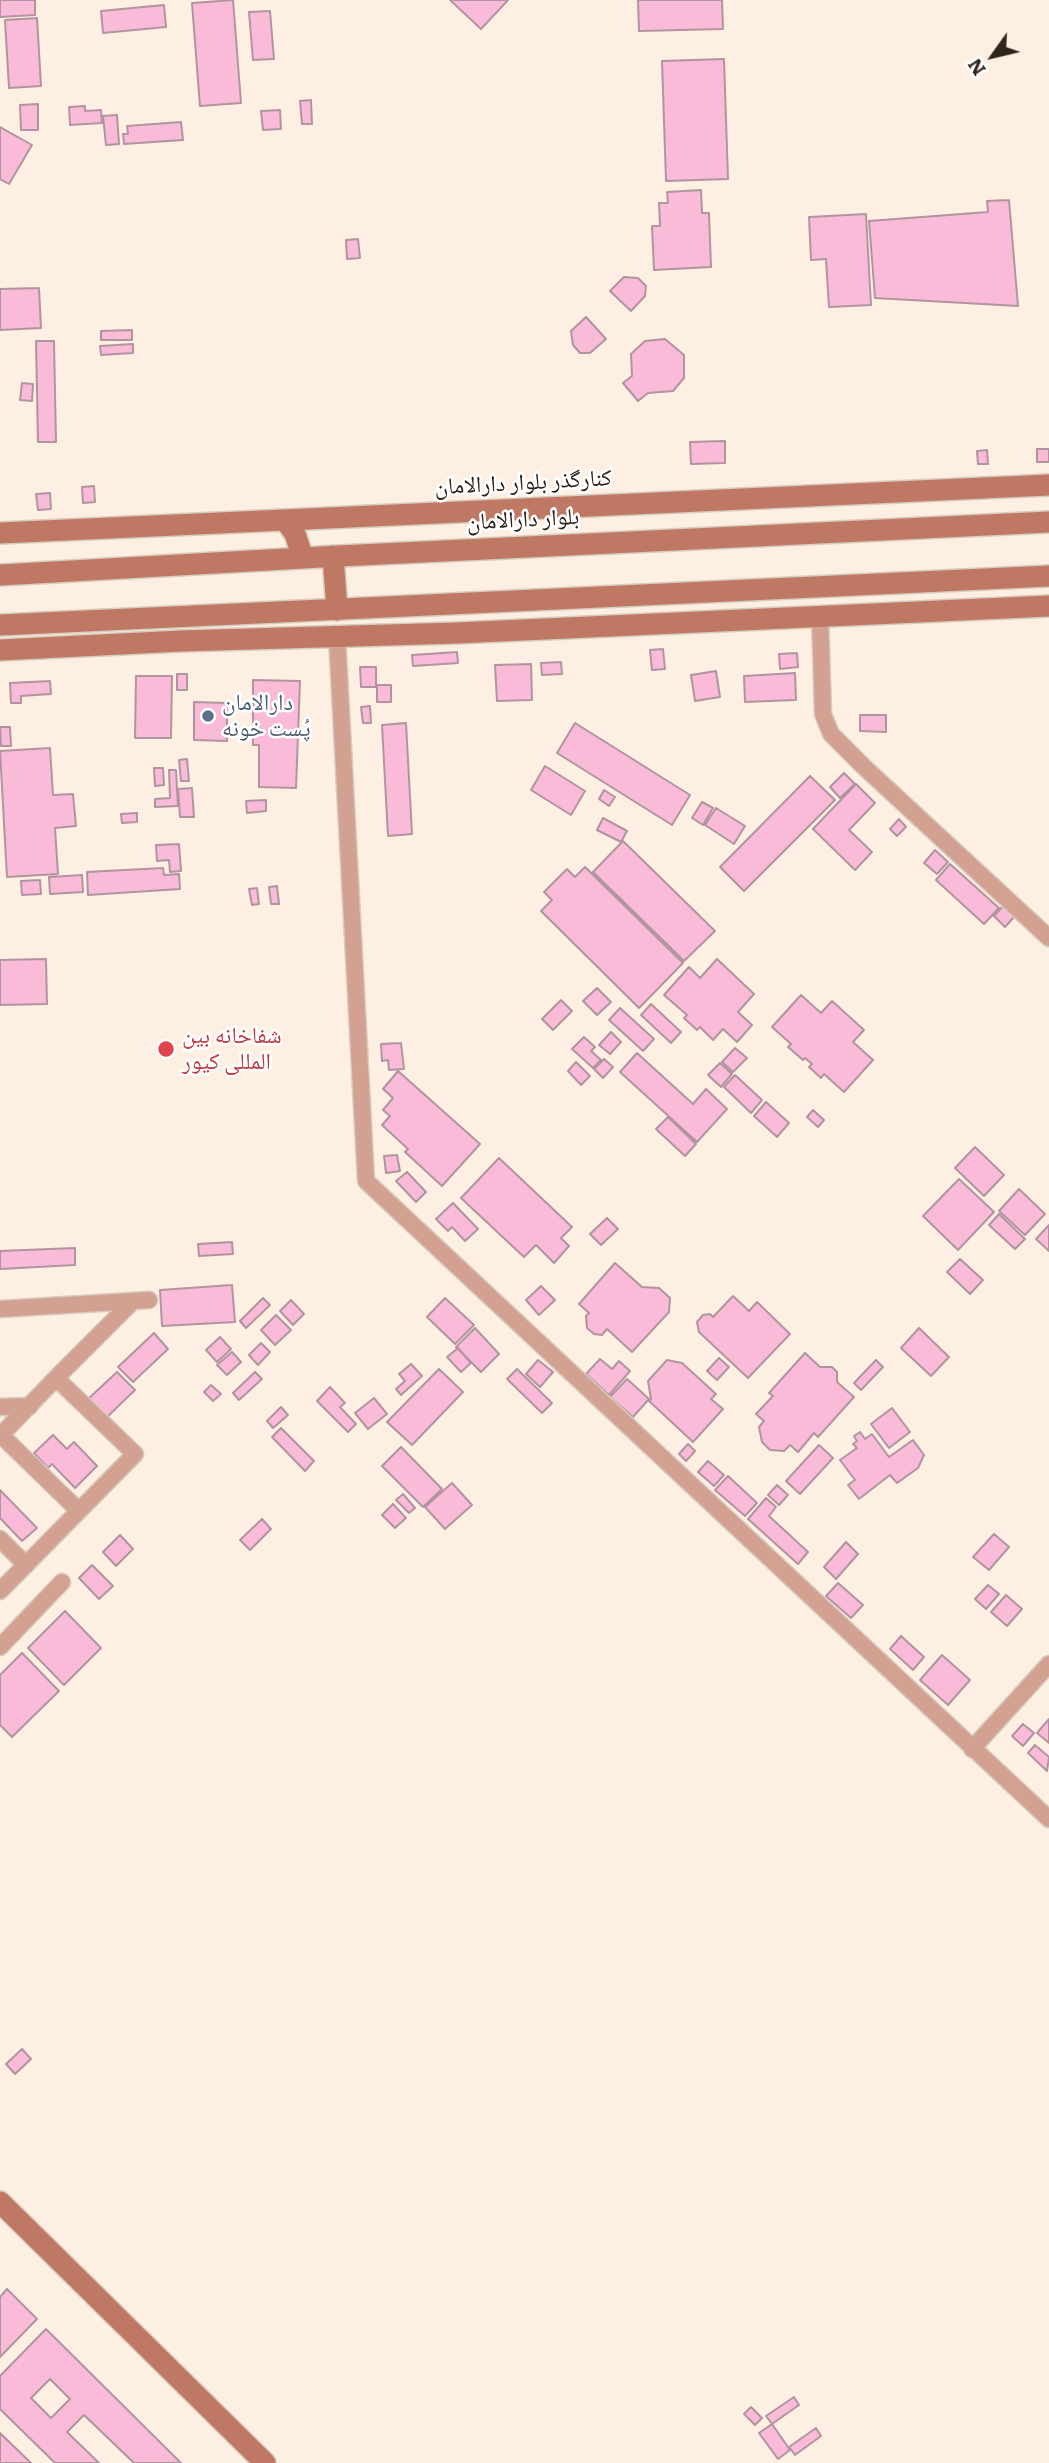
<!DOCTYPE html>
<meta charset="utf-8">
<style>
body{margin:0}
#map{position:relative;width:1049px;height:2463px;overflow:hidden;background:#fdf0e2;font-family:Literata,serif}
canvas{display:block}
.north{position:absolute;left:958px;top:21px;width:70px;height:70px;-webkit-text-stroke:5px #fff;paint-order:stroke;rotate:236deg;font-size:19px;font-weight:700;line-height:28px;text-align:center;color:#2e251d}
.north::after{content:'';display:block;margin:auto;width:24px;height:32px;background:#2e251d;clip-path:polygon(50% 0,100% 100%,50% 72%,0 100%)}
</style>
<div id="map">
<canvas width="1049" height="2463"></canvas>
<div class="north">N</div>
</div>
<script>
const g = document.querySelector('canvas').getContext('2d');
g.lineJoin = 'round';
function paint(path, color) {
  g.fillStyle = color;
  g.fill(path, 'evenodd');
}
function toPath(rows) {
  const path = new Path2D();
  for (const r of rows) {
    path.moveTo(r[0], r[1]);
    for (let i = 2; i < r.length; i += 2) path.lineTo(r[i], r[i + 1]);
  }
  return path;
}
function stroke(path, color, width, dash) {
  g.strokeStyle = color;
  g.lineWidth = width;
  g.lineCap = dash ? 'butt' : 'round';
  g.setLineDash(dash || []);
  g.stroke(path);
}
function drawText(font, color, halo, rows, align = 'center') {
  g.font = font + ' Literata,"Noto Naskh Arabic",serif';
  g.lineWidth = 5;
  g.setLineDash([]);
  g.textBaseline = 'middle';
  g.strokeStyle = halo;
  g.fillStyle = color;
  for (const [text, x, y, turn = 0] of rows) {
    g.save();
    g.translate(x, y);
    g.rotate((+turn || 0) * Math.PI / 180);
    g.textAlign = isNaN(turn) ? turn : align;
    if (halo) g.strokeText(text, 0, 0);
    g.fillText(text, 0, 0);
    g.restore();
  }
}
const building = toPath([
 [0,0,35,0,35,15,0,17,0,0],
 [233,0,241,103,200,106,192,3,233,0],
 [450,0,508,0,481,29,450,0],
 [638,0,722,0,723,29,639,31,638,0],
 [164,5,166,27,103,33,101,11,164,5],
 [270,11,274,59,253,60,249,12,270,11],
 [37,18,41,86,9,88,5,20,37,18],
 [724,59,728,179,666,181,662,61,724,59],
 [311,100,312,124,302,124,300,101,311,100],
 [38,104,38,130,21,130,20,105,38,104],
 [85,106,85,111,101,110,102,123,70,125,69,107,85,106],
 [280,110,281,129,263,130,261,111,280,110],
 [117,115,119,144,106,145,103,116,117,115],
 [181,122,183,140,124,144,123,134,128,134,127,126,181,122],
 [0,127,32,145,9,184,0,179,0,127],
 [701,190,702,213,709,213,711,267,654,270,652,226,660,226,659,203,668,203,667,192,701,190],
 [1009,200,1018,306,875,298,869,221,988,212,987,201,1009,200],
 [866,214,871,305,829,307,826,259,811,260,809,217,866,214],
 [358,239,360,258,347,259,346,240,358,239],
 [624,277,638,278,646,286,645,296,631,311,610,291,624,277],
 [39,288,41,328,0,330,0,289,39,288],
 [586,317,606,339,590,353,580,353,573,345,571,331,586,317],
 [132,330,132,340,101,340,101,331,132,330],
 [665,339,684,355,684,378,673,391,648,393,638,401,623,383,632,376,631,354,645,341,665,339],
 [36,341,54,341,56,442,38,442,36,341],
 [133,344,133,353,101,355,100,346,133,344],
 [22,383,33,384,32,401,20,400,22,383],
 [725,441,725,463,691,464,690,442,725,441],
 [1037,449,1049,449,1049,462,1037,462,1037,449],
 [987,450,988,464,978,464,977,451,987,450],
 [94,486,95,502,83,503,82,487,94,486],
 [50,493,51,509,38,510,36,494,50,493],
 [663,649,665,669,652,670,650,650,663,649],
 [457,652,458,663,413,666,412,655,457,652],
 [797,653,798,667,780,669,779,654,797,653],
 [561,662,562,674,542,675,541,663,561,662],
 [531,664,532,700,497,701,495,665,531,664],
 [360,667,376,667,376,687,361,687,360,667],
 [716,671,720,697,695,701,691,675,716,671],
 [795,673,796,700,745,702,744,676,795,673],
 [177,674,187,674,187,690,177,690,177,674],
 [136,676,172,676,171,738,135,738,136,676],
 [253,680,300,681,296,788,259,787,259,745,253,745,253,680],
 [50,681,51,694,21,696,21,703,11,703,10,683,50,681],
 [377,685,391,685,391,702,377,702,377,685],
 [194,702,227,703,227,741,194,740,194,702],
 [370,706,371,723,363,723,361,707,370,706],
 [860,715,886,715,886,732,860,731,860,715],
 [406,723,412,834,388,836,382,725,406,723],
 [575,723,690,795,672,825,557,753,575,723],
 [0,727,10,727,11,746,1,746,0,727],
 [50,748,53,795,73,794,76,826,55,828,58,874,7,877,0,751,50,748],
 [187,759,189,781,181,781,179,760,187,759],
 [545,766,585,791,571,815,531,790,545,766],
 [154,768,163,768,164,785,155,786,154,768],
 [169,770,176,770,178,806,155,807,155,799,170,798,169,770],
 [844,773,855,784,840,798,830,787,844,773],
 [810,776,835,800,744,891,720,867,810,776],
 [856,784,875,803,849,830,872,852,855,870,813,829,856,784],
 [192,788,194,817,180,817,178,789,192,788],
 [604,790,615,797,609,806,599,799,604,790],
 [266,800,266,811,247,813,246,801,266,800],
 [702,802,713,808,703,825,692,818,702,802],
 [716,808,745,826,734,844,705,825,716,808],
 [137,813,137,822,122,823,121,814,137,813],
 [603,818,627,831,621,842,597,830,603,818],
 [899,819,906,827,897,836,890,829,899,819],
 [623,841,715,931,684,961,593,872,623,841],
 [179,844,181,871,170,872,169,860,157,861,156,845,179,844],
 [935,850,948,862,937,874,924,863,935,850],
 [950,864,999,908,984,924,936,880,950,864],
 [585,867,683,963,639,1008,541,911,552,900,544,892,567,869,575,877,585,867],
 [163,868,164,875,179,874,180,889,88,895,87,872,163,868],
 [82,875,83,892,50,894,49,877,82,875],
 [40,880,41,894,22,895,21,881,40,880],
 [277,886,279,904,271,904,269,887,277,886],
 [257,888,259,904,252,905,249,889,257,888],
 [1003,906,1014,917,1005,927,994,916,1003,906],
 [46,959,47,1004,0,1005,0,960,46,959],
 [717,959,754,994,738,1012,752,1025,737,1042,723,1029,713,1040,700,1027,697,1030,684,1018,687,1015,664,995,689,967,700,978,717,959],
 [597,988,611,1002,597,1015,583,1001,597,988],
 [801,995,821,1013,832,1001,864,1030,853,1042,873,1060,844,1092,824,1074,821,1078,809,1067,812,1064,805,1058,803,1060,788,1047,791,1044,772,1027,801,995],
 [561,1000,572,1011,553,1030,542,1019,561,1000],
 [651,1004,681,1032,671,1043,641,1015,651,1004],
 [620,1008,654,1039,643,1051,609,1020,620,1008],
 [611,1032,621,1042,610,1054,599,1045,611,1032],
 [584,1037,595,1047,591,1051,601,1060,593,1068,572,1049,584,1037],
 [401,1043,404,1069,389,1070,388,1060,382,1061,381,1044,401,1043],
 [735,1048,747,1058,733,1072,722,1062,735,1048],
 [637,1053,693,1104,706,1089,727,1109,697,1142,620,1072,637,1053],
 [604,1059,613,1067,603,1078,594,1069,604,1059],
 [576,1062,590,1076,581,1085,568,1071,576,1062],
 [720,1063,732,1074,721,1087,708,1075,720,1063],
 [398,1071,480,1144,442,1186,405,1152,408,1149,382,1125,390,1116,383,1110,393,1098,383,1089,398,1071],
 [735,1075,762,1100,751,1113,724,1087,735,1075],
 [766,1102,789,1123,777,1137,754,1116,766,1102],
 [813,1110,824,1120,818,1127,807,1117,813,1110],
 [668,1117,696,1144,685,1156,656,1129,668,1117],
 [975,1147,1004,1175,984,1196,955,1168,975,1147],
 [397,1155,400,1171,386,1173,384,1156,397,1155],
 [499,1158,572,1227,561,1238,569,1246,554,1263,536,1245,524,1257,461,1198,499,1158],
 [407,1172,426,1192,416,1202,396,1181,407,1172],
 [959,1179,994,1212,958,1250,923,1216,959,1179],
 [1019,1189,1045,1214,1025,1235,999,1211,1019,1189],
 [453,1203,478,1229,465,1241,452,1227,448,1231,436,1219,453,1203],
 [999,1214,1025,1239,1015,1249,989,1225,999,1214],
 [607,1218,618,1229,601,1245,590,1234,607,1218],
 [1049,1225,1049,1251,1036,1239,1049,1225],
 [232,1242,233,1254,199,1256,198,1244,232,1242],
 [75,1248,75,1265,0,1269,0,1251,75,1248],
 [960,1259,983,1280,970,1294,947,1272,960,1259],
 [615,1263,642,1287,659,1288,670,1298,669,1312,632,1352,607,1329,602,1335,594,1334,587,1328,586,1316,589,1313,579,1304,615,1263],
 [232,1285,235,1322,162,1326,160,1290,232,1285],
 [541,1286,555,1300,539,1315,526,1300,541,1286],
 [733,1296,749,1311,757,1302,790,1334,748,1378,699,1332,697,1322,703,1315,710,1314,713,1317,733,1296],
 [263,1298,270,1305,246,1328,240,1321,263,1298],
 [445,1298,474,1325,455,1344,427,1317,445,1298],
 [291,1300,304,1314,293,1325,280,1311,291,1300],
 [276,1315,291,1330,275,1345,261,1330,276,1315],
 [475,1328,499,1354,481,1372,456,1347,475,1328],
 [919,1328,949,1357,931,1376,901,1348,919,1328],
 [154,1333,168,1349,133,1382,118,1367,154,1333],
 [220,1337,231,1349,217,1362,206,1350,220,1337],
 [261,1343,270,1352,258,1365,249,1355,261,1343],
 [458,1348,471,1363,461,1372,447,1357,458,1348],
 [232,1352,241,1362,227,1375,217,1365,232,1352],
 [805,1353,820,1367,832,1367,837,1372,837,1382,854,1397,818,1437,814,1433,798,1452,790,1445,784,1451,770,1450,762,1442,759,1427,764,1421,756,1414,773,1396,769,1393,805,1353],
 [719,1358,729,1367,717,1380,707,1371,719,1358],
 [600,1359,612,1369,619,1361,630,1371,609,1395,586,1374,600,1359],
 [538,1360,553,1372,540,1387,526,1374,538,1360],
 [667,1360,682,1363,716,1394,711,1399,723,1409,693,1442,649,1401,651,1399,648,1381,667,1360],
 [876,1360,883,1367,861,1390,854,1383,876,1360],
 [411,1364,422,1376,401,1395,396,1389,405,1381,399,1374,411,1364],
 [439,1369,463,1392,412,1445,387,1422,439,1369],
 [517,1369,552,1403,542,1413,507,1379,517,1369],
 [117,1372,135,1390,105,1419,87,1400,117,1372],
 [255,1372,262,1379,239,1400,233,1393,255,1372],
 [627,1379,649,1399,633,1417,610,1397,627,1379],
 [211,1385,221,1394,213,1401,204,1392,211,1385],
 [330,1387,345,1403,340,1407,356,1424,348,1432,317,1401,330,1387],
 [374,1398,387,1414,368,1429,355,1413,374,1398],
 [281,1407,288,1415,273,1428,267,1421,281,1407],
 [892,1408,910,1432,889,1448,871,1424,892,1408],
 [281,1428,314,1461,305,1471,272,1437,281,1428],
 [860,1432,865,1439,872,1434,889,1457,913,1440,924,1455,918,1468,897,1483,890,1475,859,1499,848,1485,855,1480,840,1460,857,1448,853,1444,857,1441,854,1436,860,1432],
 [53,1435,67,1449,74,1442,97,1466,75,1488,52,1464,48,1468,34,1453,53,1435],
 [688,1444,695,1451,686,1461,679,1454,688,1444],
 [819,1445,833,1458,800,1494,786,1481,819,1445],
 [401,1447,442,1489,423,1507,382,1466,401,1447],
 [708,1461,724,1475,714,1486,698,1472,708,1461],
 [728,1476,757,1503,745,1516,715,1490,728,1476],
 [452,1483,472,1505,445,1529,425,1507,452,1483],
 [777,1485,788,1495,779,1505,768,1495,777,1485],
 [0,1490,37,1528,22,1541,0,1518,0,1490],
 [403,1494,415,1508,409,1513,396,1500,403,1494],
 [766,1498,776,1507,769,1516,808,1552,798,1564,748,1519,766,1498],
 [393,1504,406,1518,395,1528,382,1515,393,1504],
 [262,1519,271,1529,250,1550,240,1540,262,1519],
 [994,1534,1009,1547,989,1570,973,1557,994,1534],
 [120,1535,133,1549,116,1566,103,1552,120,1535],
 [846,1542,858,1554,836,1579,824,1567,846,1542],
 [92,1565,113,1586,99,1599,79,1578,92,1565],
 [838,1583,863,1605,851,1618,826,1596,838,1583],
 [988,1585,999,1594,986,1609,975,1599,988,1585],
 [1006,1595,1022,1609,1007,1626,991,1612,1006,1595],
 [65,1611,101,1648,64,1685,28,1648,65,1611],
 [901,1636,924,1657,913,1670,890,1649,901,1636],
 [22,1653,59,1691,12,1737,0,1725,0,1675,22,1653],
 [942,1655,970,1680,948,1705,920,1680,942,1655],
 [1049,1719,1049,1743,1037,1733,1049,1719],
 [1023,1724,1034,1733,1023,1746,1012,1736,1023,1724],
 [1035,1745,1049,1757,1047,1771,1028,1753,1035,1745],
 [22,2049,31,2059,15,2074,6,2064,22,2049],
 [7,2289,37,2319,0,2357,0,2297,7,2289],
 [46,2329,181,2463,134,2463,84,2415,67,2432,99,2463,55,2463,0,2409,0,2376,46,2329],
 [50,2379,70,2399,51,2418,31,2398,50,2379],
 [794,2397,799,2405,772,2424,766,2416,794,2397],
 [751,2407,762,2418,755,2425,744,2414,751,2407],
 [772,2424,790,2450,778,2459,759,2433,772,2424],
 [816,2428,821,2436,795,2455,789,2447,816,2428],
 [0,2433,31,2463,0,2463,0,2433]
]);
paint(building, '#f9bbd7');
stroke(building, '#b194a0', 2);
const street = toPath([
 [820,616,823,714,831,734,863,766,1049,938],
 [337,636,366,1181,1049,1819],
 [0,1309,149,1300],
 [56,1378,132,1302],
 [0,1407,30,1406],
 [1,1435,79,1511],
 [0,1436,56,1378,135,1454,0,1591],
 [0,1539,26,1565],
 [0,1647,62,1582],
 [972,1749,1049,1664]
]);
const secondary = toPath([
 [285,520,295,534,303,558],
 [0,533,1049,485],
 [333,556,337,610],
 [0,575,339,556,1049,522],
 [0,625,1049,576],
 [0,650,181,641,457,633,1049,606],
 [0,2202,265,2463]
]);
stroke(street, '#d8cbbf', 19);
stroke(secondary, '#d8cbbf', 24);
stroke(street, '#d2a192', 16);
stroke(secondary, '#bf7863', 21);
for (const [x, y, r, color] of [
 [208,716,7,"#5c6f8a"],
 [166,1049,9,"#e0444e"]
]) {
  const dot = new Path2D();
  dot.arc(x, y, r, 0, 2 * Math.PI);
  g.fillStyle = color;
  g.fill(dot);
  stroke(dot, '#fff', 2.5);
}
drawText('23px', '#2e251d', '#fff', [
 ["کنارگذر بلوار دارالامان",523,483,-3],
 ["بلوار دارالامان",523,520,-3]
]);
drawText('23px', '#4e5e75', '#fff', [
 ["دارالامان",222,703],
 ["پُست خونه",222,729]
], 'left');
drawText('23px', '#be3a42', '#fff', [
 ["شفاخانه بین",182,1036],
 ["المللی کیور",182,1062]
], 'left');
</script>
